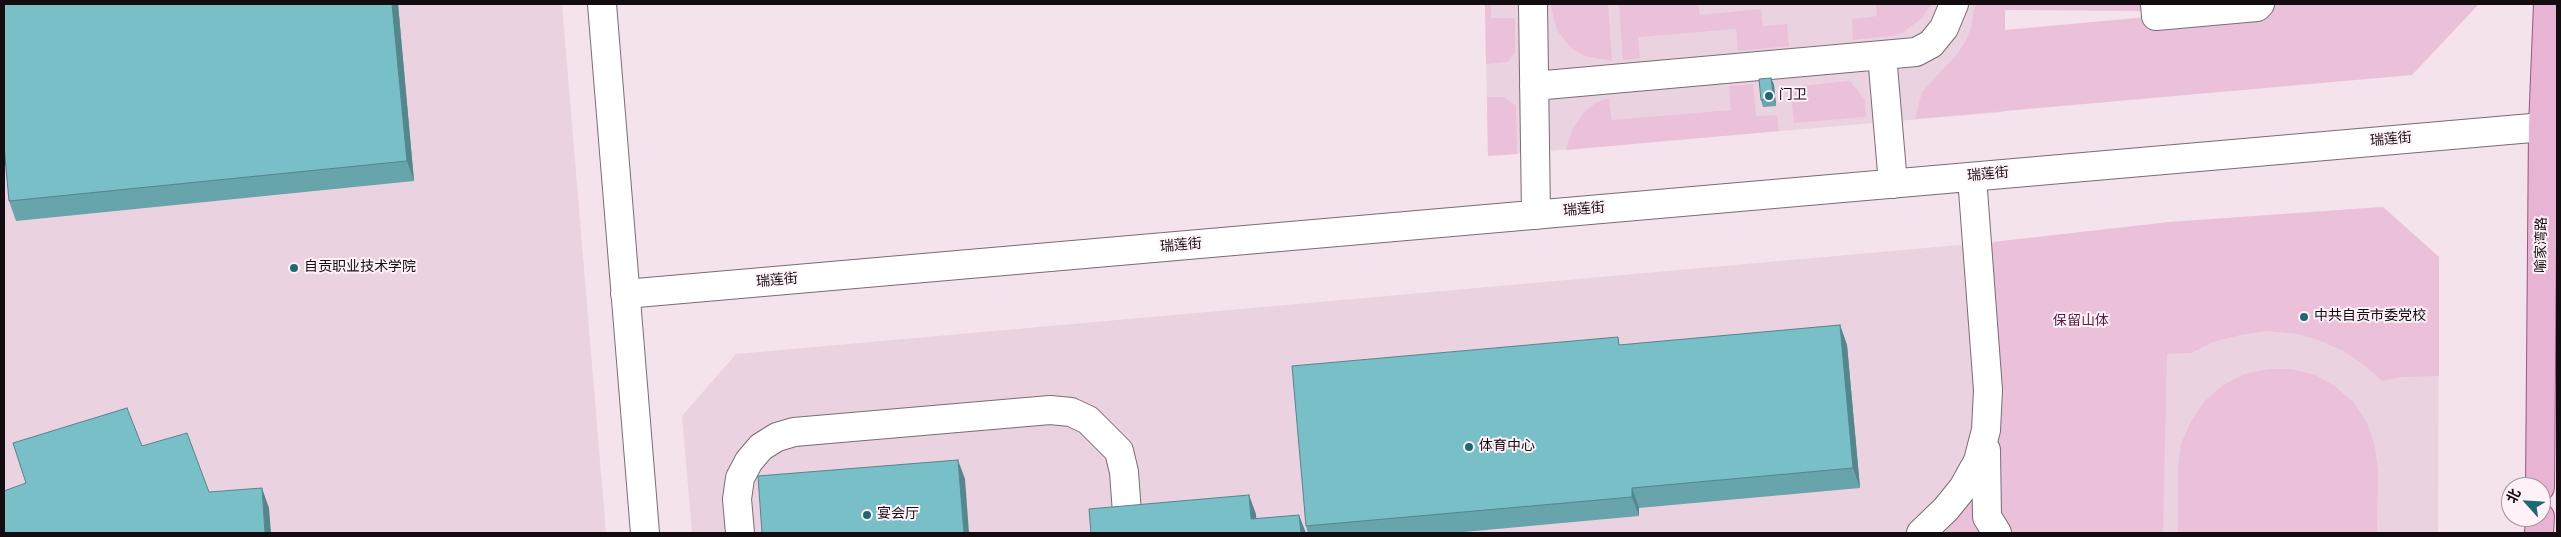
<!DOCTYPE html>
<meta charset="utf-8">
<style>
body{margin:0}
#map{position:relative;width:2561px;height:537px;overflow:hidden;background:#f4e2ec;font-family:"Titillium Web","Noto Sans SC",sans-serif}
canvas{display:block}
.frame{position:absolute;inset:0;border:5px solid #130d11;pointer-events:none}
.north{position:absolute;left:2501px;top:477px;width:50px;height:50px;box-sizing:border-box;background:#fff1f8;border:1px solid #a1969c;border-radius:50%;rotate:296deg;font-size:14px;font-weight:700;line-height:20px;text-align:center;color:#130d11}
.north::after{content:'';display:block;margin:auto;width:18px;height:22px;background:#1d6971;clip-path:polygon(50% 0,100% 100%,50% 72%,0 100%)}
</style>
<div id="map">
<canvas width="2561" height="537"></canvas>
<div class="frame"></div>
<div class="north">北</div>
</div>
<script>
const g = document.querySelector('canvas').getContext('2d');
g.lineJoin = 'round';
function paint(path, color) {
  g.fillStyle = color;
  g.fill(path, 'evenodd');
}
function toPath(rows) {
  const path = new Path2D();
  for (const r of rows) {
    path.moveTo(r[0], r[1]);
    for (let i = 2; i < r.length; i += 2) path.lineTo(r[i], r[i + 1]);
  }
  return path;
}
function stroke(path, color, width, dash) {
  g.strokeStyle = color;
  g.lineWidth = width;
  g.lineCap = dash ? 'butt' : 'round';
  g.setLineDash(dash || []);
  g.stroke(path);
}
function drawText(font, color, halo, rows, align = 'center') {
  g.font = font + ' "Titillium Web","Noto Sans SC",sans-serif';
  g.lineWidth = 4;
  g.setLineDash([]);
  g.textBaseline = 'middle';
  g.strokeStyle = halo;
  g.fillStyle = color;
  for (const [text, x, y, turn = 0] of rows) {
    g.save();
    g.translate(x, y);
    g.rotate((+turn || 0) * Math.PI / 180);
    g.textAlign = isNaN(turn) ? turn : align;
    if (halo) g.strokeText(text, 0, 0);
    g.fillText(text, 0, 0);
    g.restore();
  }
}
paint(toPath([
 [4,4,562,4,606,533,4,533],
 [1485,4,2005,4,2003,112,1488,156],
 [2383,207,2439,257,2438,533,692,533,682,416,736,354,1993,242,2170,222]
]), '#ebd2e0');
paint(toPath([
 [1485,4,1491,4,1491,18,1515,18,1515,52,1508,62,1486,64],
 [1550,4,1608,4,1612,61,1585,56,1570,47,1557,30],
 [1619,4,1698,4,1700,15,1761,9,1763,26,1787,24,1789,46,1738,51,1736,29,1638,37,1640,58,1623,60],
 [1876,4,1932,4,1921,19,1902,33,1891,36,1853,40,1852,19,1877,16],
 [1975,4,2155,4,2155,11,2005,10,2005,30,2257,7,2260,4,2479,4,2412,75,1915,119,1922,92,1958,53,1966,40,1971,28],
 [1850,81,1865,100,1866,117,1794,123,1790,87],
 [1753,84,1756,116,1777,115,1779,131,1566,150,1572,130,1585,111,1597,102,1609,98,1612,120,1731,110,1729,86],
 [1487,97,1504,97,1516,106,1517,154,1488,156],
 [2383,207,2439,257,2439,376,2401,377,2382,381,2364,365,2345,352,2321,341,2297,334,2267,331,2241,335,2213,342,2191,353,2167,354,2163,533,1938,533,1973,495,1988,258,1993,242,2170,222],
 [2268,369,2291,369,2315,375,2336,387,2354,403,2367,423,2375,446,2378,470,2377,533,2178,533,2178,467,2181,444,2191,421,2205,401,2223,385,2244,374]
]), '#ebc1d9');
const minor = toPath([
 [602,4,645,533],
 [1533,4,1536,215],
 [2155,4,2156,16,2257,7,2260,4],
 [1882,55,1893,184],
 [1534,86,1916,52,1931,44,1944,28,1954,4],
 [625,294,2543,127],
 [1986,450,1987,517,1997,533],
 [740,533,737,499,740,478,749,461,761,447,777,437,794,432,1050,410,1071,412,1088,420,1119,451,1124,472,1127,513],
 [1921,533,1946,509,1963,488,1978,461,1986,430,1988,390,1972,177]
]);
const major = toPath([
 [2540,487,2543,127,2548,4],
 [2539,533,2540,517]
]);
stroke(minor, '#7a6b74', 30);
stroke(major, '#94587e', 30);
stroke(minor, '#fff', 28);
stroke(major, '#e9b3d4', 28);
paint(toPath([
 [4,4,398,4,414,181,16,221,9,201],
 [1771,78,1774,85,1776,106,1763,107,1761,100],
 [1840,325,1847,345,1860,488,1639,508,1639,516,1453,533,1308,533,1306,526,1621,345]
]), '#67a4ac');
paint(toPath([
 [392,4,398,4,414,181,407,161],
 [1771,78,1774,85,1776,106,1774,99],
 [1840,325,1847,345,1860,488,1853,468],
 [958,460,965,479,969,533,964,533],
 [262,488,269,508,271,533,265,533],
 [1632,488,1639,508,1639,516,1632,497],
 [1249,495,1256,514,1257,533,1251,519],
 [1299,515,1306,533,1301,533]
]), '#54868c');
const building = toPath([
 [4,4,392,4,407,161,9,201,4,146,4,4],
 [1771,78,1774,99,1761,100,1759,79,1771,78],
 [1840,325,1853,468,1632,488,1632,497,1306,526,1292,366,1618,337,1619,345,1840,325],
 [127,408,142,446,187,433,209,492,262,488,265,533,4,533,4,491,26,483,13,443,127,408],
 [958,460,964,533,762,533,758,476,958,460],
 [1249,495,1251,519,1299,515,1301,533,1088,533,1091,533,1089,509,1249,495]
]);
paint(building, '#78bfc8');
stroke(building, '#54868c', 1);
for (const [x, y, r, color] of [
 [1769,96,5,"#1d6971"],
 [294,268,5,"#1d6971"],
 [2304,317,5,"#1d6971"],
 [1469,447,5,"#1d6971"],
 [867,515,5,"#1d6971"]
]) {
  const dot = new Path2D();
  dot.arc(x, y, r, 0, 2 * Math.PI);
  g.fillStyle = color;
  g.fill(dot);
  stroke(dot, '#fff1f8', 2);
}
drawText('14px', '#130d11', '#fff1f8', [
 ["门卫",1779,96],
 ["自贡职业技术学院",304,268],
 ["中共自贡市委党校",2314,317],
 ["体育中心",1479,447],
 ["宴会厅",877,515]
], 'left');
drawText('14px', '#130d11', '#fff1f8', [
 ["瑞莲街",2391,140,-5],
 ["瑞莲街",1988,175,-5],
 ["瑞莲街",1584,210,-5],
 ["喻家湾路",2542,245,-89],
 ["瑞莲街",1181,246,-5],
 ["瑞莲街",777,281,-5]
]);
drawText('14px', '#581c44', '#fff1f8', [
 ["保留山体",2081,322]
]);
</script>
